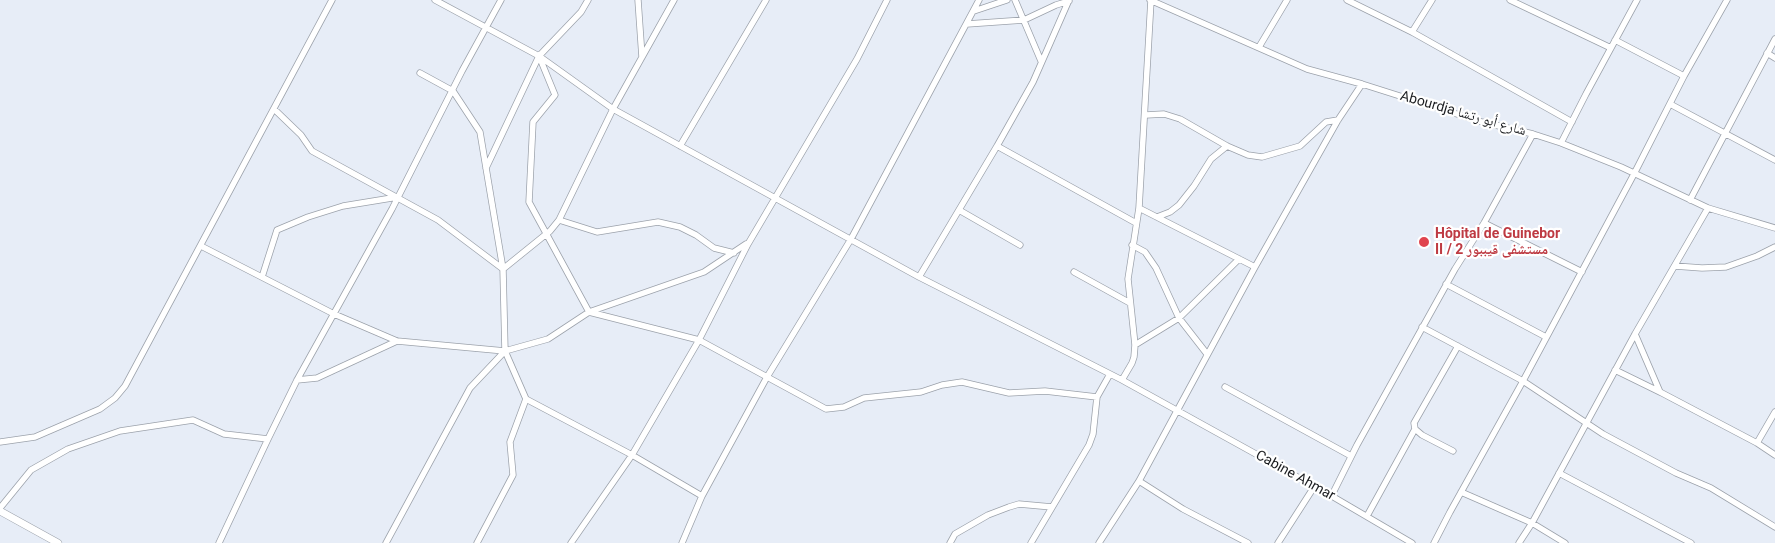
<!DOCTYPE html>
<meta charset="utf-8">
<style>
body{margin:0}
canvas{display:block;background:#e7edf7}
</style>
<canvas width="1775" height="543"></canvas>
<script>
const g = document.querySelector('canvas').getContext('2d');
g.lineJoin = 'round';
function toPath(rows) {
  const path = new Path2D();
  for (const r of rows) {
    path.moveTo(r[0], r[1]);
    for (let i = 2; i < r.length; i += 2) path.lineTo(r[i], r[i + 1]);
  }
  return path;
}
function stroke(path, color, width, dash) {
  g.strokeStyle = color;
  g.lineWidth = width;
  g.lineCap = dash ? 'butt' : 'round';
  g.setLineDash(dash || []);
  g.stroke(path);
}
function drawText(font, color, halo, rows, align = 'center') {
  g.font = font + ' Roboto,"Noto Naskh Arabic",sans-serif';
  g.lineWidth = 4.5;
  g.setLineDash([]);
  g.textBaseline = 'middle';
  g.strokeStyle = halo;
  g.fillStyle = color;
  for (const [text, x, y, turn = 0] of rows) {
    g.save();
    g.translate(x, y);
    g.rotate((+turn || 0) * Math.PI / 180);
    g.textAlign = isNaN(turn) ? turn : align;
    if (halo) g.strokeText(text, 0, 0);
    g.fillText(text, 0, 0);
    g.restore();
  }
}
const minor = toPath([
 [435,0,539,56,555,95,533,122,529,202,589,312,699,340,826,409,844,407,864,398,921,392,942,385,962,382,1009,393,1045,391,1097,397],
 [638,0,642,57],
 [1015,0,1041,61],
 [1150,0,1307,69,1362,84,1482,122,1533,134,1561,143,1621,167,1708,208,1775,228],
 [1347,0,1412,32],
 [1432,0,1412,32,1572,122],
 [1510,0,1611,48],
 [974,11,1007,0],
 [967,24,1024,20,1056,5,1069,1],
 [1615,40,1684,76],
 [1259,47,1287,0],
 [1767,53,1775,58],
 [539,56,613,109,919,277,1122,380,1330,495,1412,543],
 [420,73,453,91,480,132,503,269,505,351,526,399,632,455,702,496],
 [1670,104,1775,160],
 [274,109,301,135,312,151,438,220,503,269,550,231,559,220,613,109,674,0],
 [1146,115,1164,114,1180,119,1227,146,1248,155,1262,157,1300,146,1326,122,1338,120],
 [1561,143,1586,94,1637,0],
 [680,146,766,0],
 [997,146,1136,223],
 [486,168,539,56,581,12,588,0],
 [1690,200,1775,39],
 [1139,208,1255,267],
 [959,210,1020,245],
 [1157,217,1170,212,1179,205,1194,186,1211,159,1227,146],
 [559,220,597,232,658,222,680,227,696,235,714,248,734,253],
 [1484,223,1582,272],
 [1132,245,1145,252,1156,268,1179,318,1207,354],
 [201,246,334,314,397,341,505,351,548,339,589,312,704,272,746,244],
 [1675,266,1702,268,1726,267,1757,256,1775,247],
 [1074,272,1130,303],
 [262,277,277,230,308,217,343,206,398,197],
 [919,277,997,146,1033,82,1069,0],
 [1446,284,1546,337],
 [1422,327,1523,381,1603,434,1676,473,1711,488,1775,527],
 [1635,334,1660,392,1757,443],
 [1135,345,1179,318,1239,259],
 [1615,370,1660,392],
 [297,380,317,378,397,341],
 [1122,380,1132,363,1134,357,1135,345,1128,279,1139,208,1151,0],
 [1225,387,1351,456],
 [1775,412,1757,443,1775,455],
 [0,442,35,437,100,409,115,398,125,386,332,0],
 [1453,451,1422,435,1415,429,1414,423,1458,346],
 [1559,473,1691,543],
 [1139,481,1183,509,1248,543],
 [1461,492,1532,523,1565,543],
 [1330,495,1334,491,1357,445,1455,269,1484,223,1533,134],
 [0,508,31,470,68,449,120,431,193,420,224,434,268,439],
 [1367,516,1415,429],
 [219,543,268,439,297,380,392,209,462,71,501,0],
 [386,543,470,388,505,351],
 [477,543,513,475,510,442,526,399],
 [571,543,632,455,699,340,748,244,857,59,887,0],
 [682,543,702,496,767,377,851,239,979,0],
 [950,543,955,534,988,515,1009,507,1019,504,1052,507],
 [1031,543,1089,445,1093,434,1097,397,1110,374],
 [1099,543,1139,481,1255,267,1338,120,1362,84],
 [1278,543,1314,487],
 [1434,543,1450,512,1523,381,1634,174,1684,76,1727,0],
 [1519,543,1532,523,1635,334,1708,208]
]);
const tertiary = toPath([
 [0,511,58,543]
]);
stroke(minor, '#9ca2ab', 7);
stroke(tertiary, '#9ca2ab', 8);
stroke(minor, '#fff', 5.5);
stroke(tertiary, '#fff', 7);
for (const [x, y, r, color] of [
 [1424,242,6,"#e0444e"]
]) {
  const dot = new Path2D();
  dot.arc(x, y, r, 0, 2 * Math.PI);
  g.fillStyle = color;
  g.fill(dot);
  stroke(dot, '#fff', 2);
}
drawText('14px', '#1a1c1f', '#fff', [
 ["Abourdja شارع أبو رتشا",1463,114,16],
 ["Cabine Ahmar",1295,476,29]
]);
drawText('bold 14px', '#be3a42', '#fff', [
 ["Hôpital de Guinebor",1435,234],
 ["II / مستشفى قيببور 2",1435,250]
], 'left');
</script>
